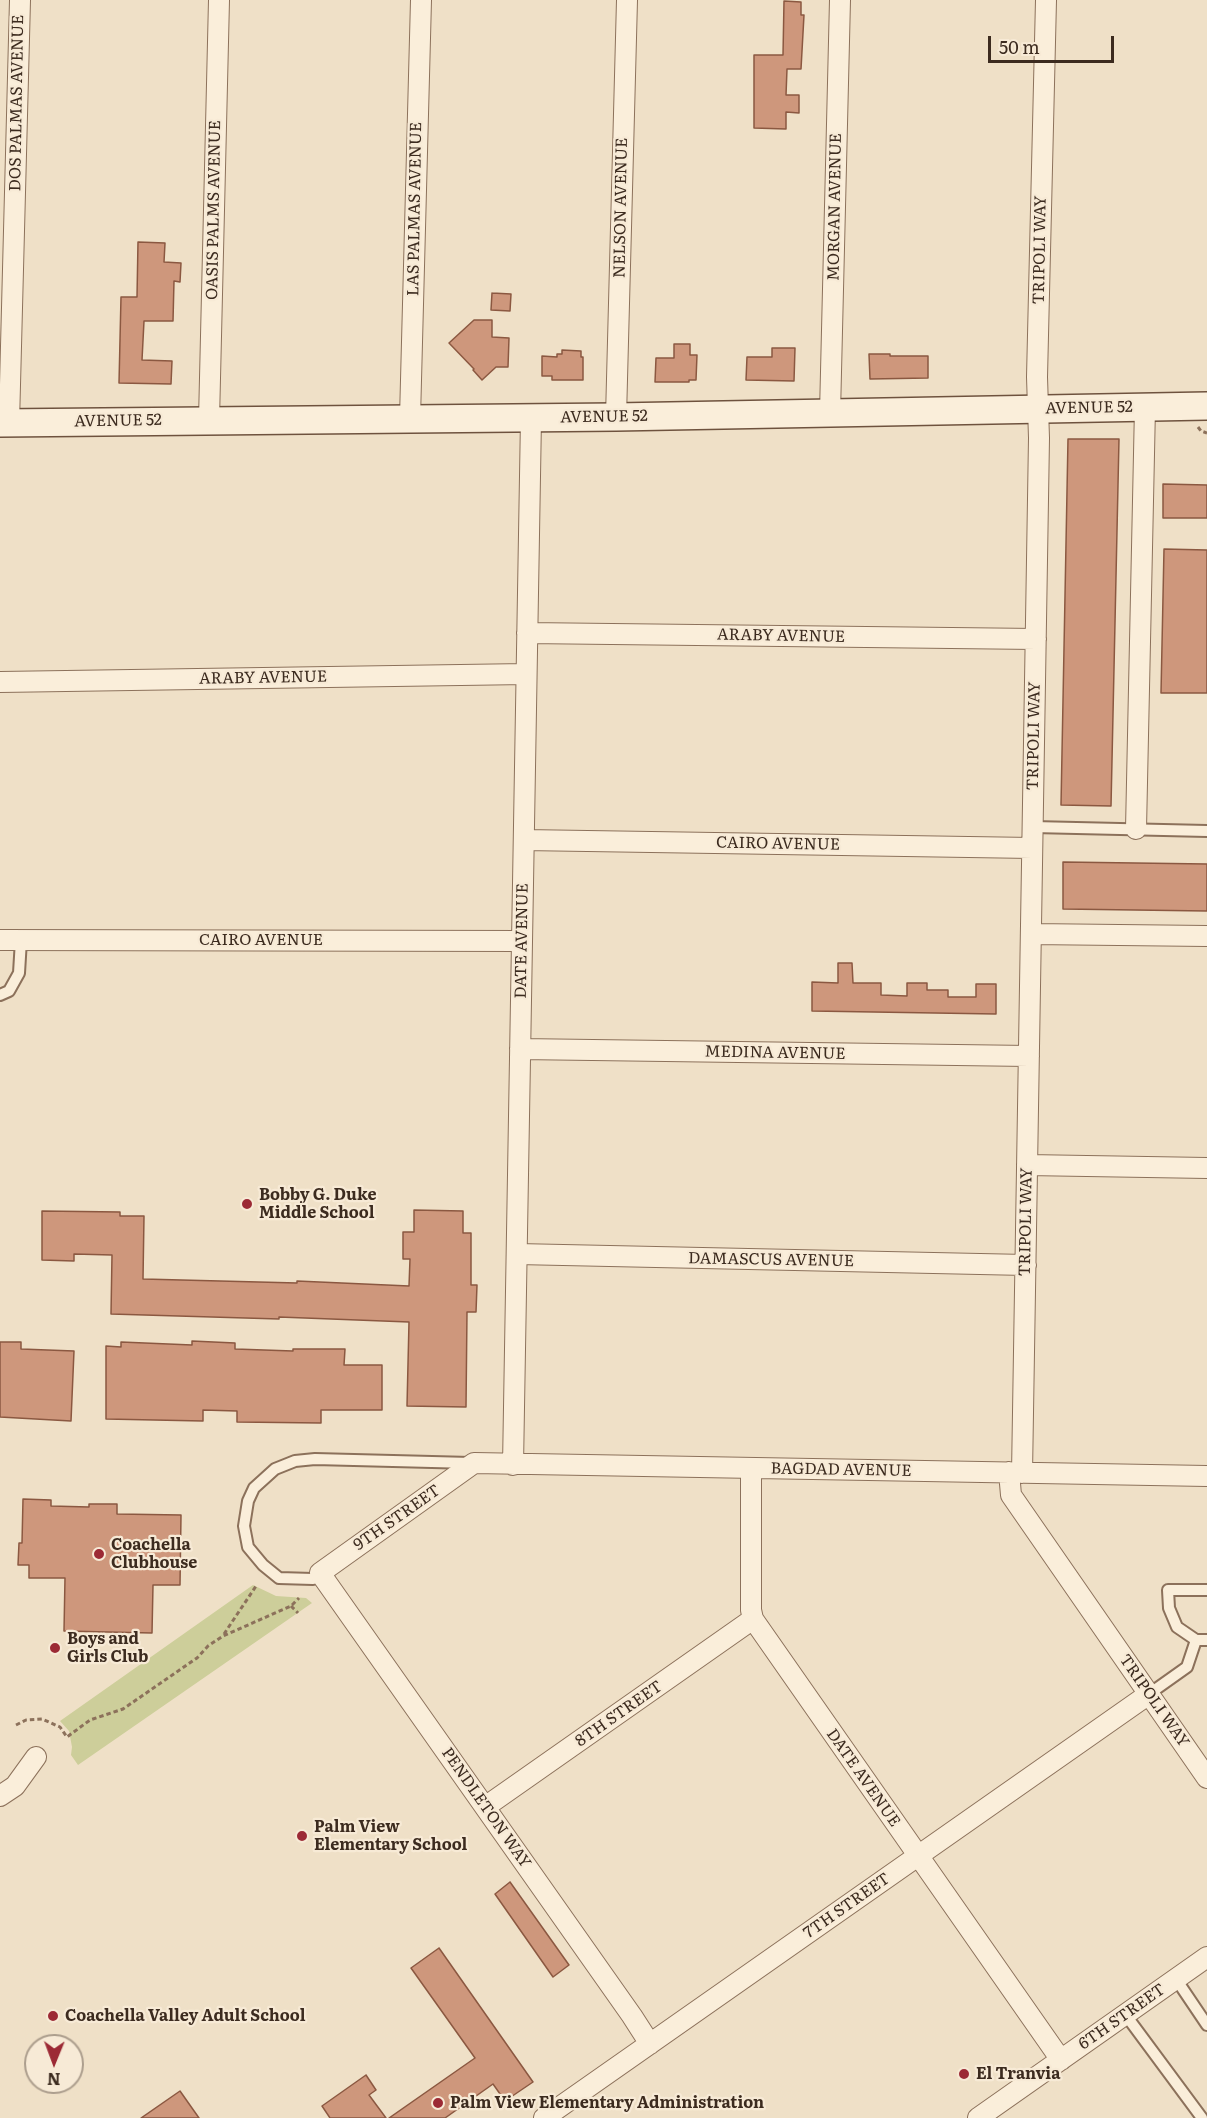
<!DOCTYPE html>
<style>
body{margin:0}
#map{position:relative;width:1207px;height:2118px;overflow:hidden;background:#efe0c7;font-family:Literata,serif}
canvas{display:block}
.north{position:absolute;left:24px;top:2034px;width:60px;height:60px;box-sizing:border-box;background:#f7ead6;border:2px solid #ac9e8d;border-radius:50%;rotate:181deg;font-size:16px;font-weight:700;line-height:24px;text-align:center;color:#3c2b1f}
.north::after{content:'';display:block;margin:auto;width:21px;height:27px;background:#9c2a35;clip-path:polygon(50% 0,100% 100%,50% 72%,0 100%)}
.scale{position:absolute;left:988px;top:36px;width:126px;height:27px;box-sizing:border-box;border:3px solid #3c2b1f;border-top:0;padding-left:8px;font-size:18px;line-height:21px;white-space:nowrap;color:#3c2b1f;-webkit-text-stroke:4px #f7ead6;paint-order:stroke}
</style>
<div id="map">
<canvas width="1207" height="2118"></canvas>
<div class="north">N</div>
<div class="scale">50 m</div>
</div>
<script>
const g = document.querySelector('canvas').getContext('2d');
g.lineJoin = 'round';
function paint(path, color) {
  g.fillStyle = color;
  g.fill(path, 'evenodd');
}
function toPath(rows) {
  const path = new Path2D();
  for (const r of rows) {
    path.moveTo(r[0], r[1]);
    for (let i = 2; i < r.length; i += 2) path.lineTo(r[i], r[i + 1]);
  }
  return path;
}
function stroke(path, color, width, dash) {
  g.strokeStyle = color;
  g.lineWidth = width;
  g.lineCap = dash ? 'butt' : 'round';
  g.setLineDash(dash || []);
  g.stroke(path);
}
function drawText(font, color, halo, rows, align = 'center') {
  g.font = font + ' Literata,serif';
  g.lineWidth = 4.5;
  g.setLineDash([]);
  g.textBaseline = 'middle';
  g.strokeStyle = halo;
  g.fillStyle = color;
  for (const [text, x, y, turn = 0] of rows) {
    g.save();
    g.translate(x, y);
    g.rotate((+turn || 0) * Math.PI / 180);
    g.textAlign = isNaN(turn) ? turn : align;
    if (halo) g.strokeText(text, 0, 0);
    g.fillText(text, 0, 0);
    g.restore();
  }
}
paint(toPath([
 [253,1585,276,1596,306,1598,312,1603,78,1765,71,1755,72,1747,69,1731,60,1721]
]), '#cdce9a');
const building = toPath([
 [784,1,801,2,801,15,804,15,801,69,787,69,786,95,799,95,799,113,786,112,786,129,754,128,754,55,783,55,784,1],
 [138,242,165,243,164,262,181,263,180,282,174,281,173,321,144,321,142,360,172,361,171,384,119,383,121,297,137,297,138,242],
 [492,293,511,294,510,311,491,310,492,293],
 [474,320,492,320,492,337,509,338,508,367,496,367,482,380,473,370,474,369,449,343,474,320],
 [674,344,690,344,690,355,697,355,696,380,689,380,689,382,655,382,656,358,674,358,674,344],
 [772,348,795,348,794,381,746,380,747,357,772,357,772,348],
 [562,350,581,351,581,357,583,357,583,380,552,380,552,376,542,376,542,356,557,357,557,354,562,354,562,350],
 [869,354,890,354,890,356,928,356,928,378,870,379,869,354],
 [1068,439,1119,439,1111,806,1061,805,1068,439],
 [1163,484,1207,485,1207,518,1163,518,1163,484],
 [1164,549,1207,550,1207,693,1161,693,1164,549],
 [1063,862,1207,864,1207,911,1063,909,1063,862],
 [838,963,852,963,853,983,881,983,881,995,907,996,907,983,927,983,927,990,948,990,948,997,976,997,976,984,996,984,996,1014,812,1011,812,982,838,983,838,963],
 [414,1210,463,1211,463,1233,471,1233,471,1285,477,1285,476,1312,467,1312,466,1407,407,1406,409,1322,279,1317,279,1319,111,1314,112,1255,74,1254,74,1261,42,1260,42,1211,120,1212,120,1216,144,1216,143,1279,297,1283,297,1281,409,1286,410,1259,403,1259,403,1232,414,1232,414,1210],
 [192,1341,235,1343,235,1349,293,1351,293,1349,345,1349,344,1365,382,1365,382,1410,321,1410,321,1423,237,1422,237,1411,203,1410,203,1421,106,1419,106,1346,121,1347,121,1342,192,1345,192,1341],
 [0,1342,21,1342,21,1349,74,1351,71,1421,0,1417,0,1342],
 [23,1499,51,1500,51,1506,89,1507,89,1504,117,1504,117,1514,181,1515,180,1585,153,1585,152,1633,64,1631,65,1578,29,1578,29,1565,18,1565,19,1543,22,1543,23,1499],
 [510,1882,569,1965,553,1977,495,1894,510,1882],
 [439,1948,533,2082,505,2101,493,2084,445,2118,389,2118,475,2058,411,1968,439,1948],
 [366,2075,376,2090,369,2095,386,2118,330,2118,322,2106,366,2075],
 [180,2091,199,2118,141,2118,180,2091]
]);
paint(building, '#ce977c');
stroke(building, '#8b5841', 1.5);
const lane = toPath([
 [1033,827,1207,831],
 [0,995,9,991,19,973,21,940],
 [320,1573,313,1579,279,1578,263,1565,248,1547,244,1526,248,1501,254,1488,275,1469,295,1461,315,1459,471,1463],
 [1207,1590,1168,1590,1169,1608,1177,1627,1196,1640,1207,1640],
 [1149,1694,1187,1667,1196,1640],
 [1176,1979,1207,2025],
 [1125,2014,1202,2118]
]);
const street = toPath([
 [830,413,840,0],
 [616,417,627,0],
 [410,418,421,0],
 [209,420,219,0],
 [9,423,20,0],
 [527,633,1036,639],
 [0,682,526,674],
 [1136,829,1145,407],
 [524,840,1032,848],
 [1031,934,1207,936],
 [0,940,522,941],
 [520,1049,1029,1056],
 [1027,1165,1207,1168],
 [517,1254,1026,1265],
 [513,1465,531,418],
 [751,1469,751,1610,753,1619,1061,2060],
 [1009,1472,1011,1495,1207,1778],
 [1022,1473,1039,438,1037,377,1046,0],
 [0,1796,15,1786,36,1757],
 [485,1807,753,1619],
 [650,2044,632,2016,320,1573,474,1463,1207,1476],
 [544,2118,1149,1694],
 [978,2118,1207,1957]
]);
const secondary = toPath([
 [0,423,616,417,1207,406]
]);
stroke(lane, '#8c715b', 14);
stroke(street, '#8c715b', 22);
stroke(secondary, '#6e523e', 30);
stroke(toPath([
 [1198,427,1201,431,1207,433],
 [291,1606,298,1613],
 [224,1634,256,1586],
 [16,1725,26,1720,42,1719,60,1727,67,1737,90,1720,123,1709,197,1658,208,1646,223,1636,291,1606,299,1598]
]), '#8c715b', 3, [4.5, 3]);
stroke(lane, '#faeeda', 10);
stroke(street, '#faeeda', 20);
stroke(secondary, '#faeeda', 27);
for (const [x, y, r, color] of [
 [247,1204,6,"#9c2a35"],
 [99,1554,6,"#9c2a35"],
 [55,1648,6,"#9c2a35"],
 [302,1836,6,"#9c2a35"],
 [53,2016,6,"#9c2a35"],
 [964,2074,6,"#9c2a35"],
 [438,2103,6,"#9c2a35"]
]) {
  const dot = new Path2D();
  dot.arc(x, y, r, 0, 2 * Math.PI);
  g.fillStyle = color;
  g.fill(dot);
  stroke(dot, '#f7ead6', 2);
}
drawText('16px', '#3c2b1f', '#f7ead6', [
 ["DOS PALMAS AVENUE",17,103,-89],
 ["MORGAN AVENUE",835,207,-89],
 ["NELSON AVENUE",621,208,-89],
 ["LAS PALMAS AVENUE",415,209,-89],
 ["OASIS PALMS AVENUE",214,210,-89],
 ["TRIPOLI WAY",1040,250,-89],
 ["AVENUE 52",1089,408,-1],
 ["AVENUE 52",604,417,-1],
 ["AVENUE 52",118,421,-1],
 ["ARABY AVENUE",781,636,1],
 ["ARABY AVENUE",263,678,-1],
 ["TRIPOLI WAY",1034,736,-89],
 ["CAIRO AVENUE",778,844,1],
 ["CAIRO AVENUE",261,940],
 ["DATE AVENUE",522,941,-89],
 ["MEDINA AVENUE",775,1053,1],
 ["TRIPOLI WAY",1026,1222,-89],
 ["DAMASCUS AVENUE",771,1260,1],
 ["BAGDAD AVENUE",841,1470,1],
 ["9TH STREET",397,1518,-35],
 ["TRIPOLI WAY",1154,1701,55],
 ["8TH STREET",619,1714,-35],
 ["DATE AVENUE",863,1778,55],
 ["PENDLETON WAY",486,1808,55],
 ["7TH STREET",847,1906,-35],
 ["6TH STREET",1122,2017,-35]
]);
drawText('bold 16px', '#3c2b1f', '#f7ead6', [
 ["Bobby G. Duke",259,1195],
 ["Middle School",259,1213],
 ["Coachella",111,1545],
 ["Clubhouse",111,1563],
 ["Boys and",67,1639],
 ["Girls Club",67,1657],
 ["Palm View",314,1827],
 ["Elementary School",314,1845],
 ["Coachella Valley Adult School",65,2016],
 ["El Tranvia",976,2074],
 ["Palm View Elementary Administration",450,2103]
], 'left');
</script>
